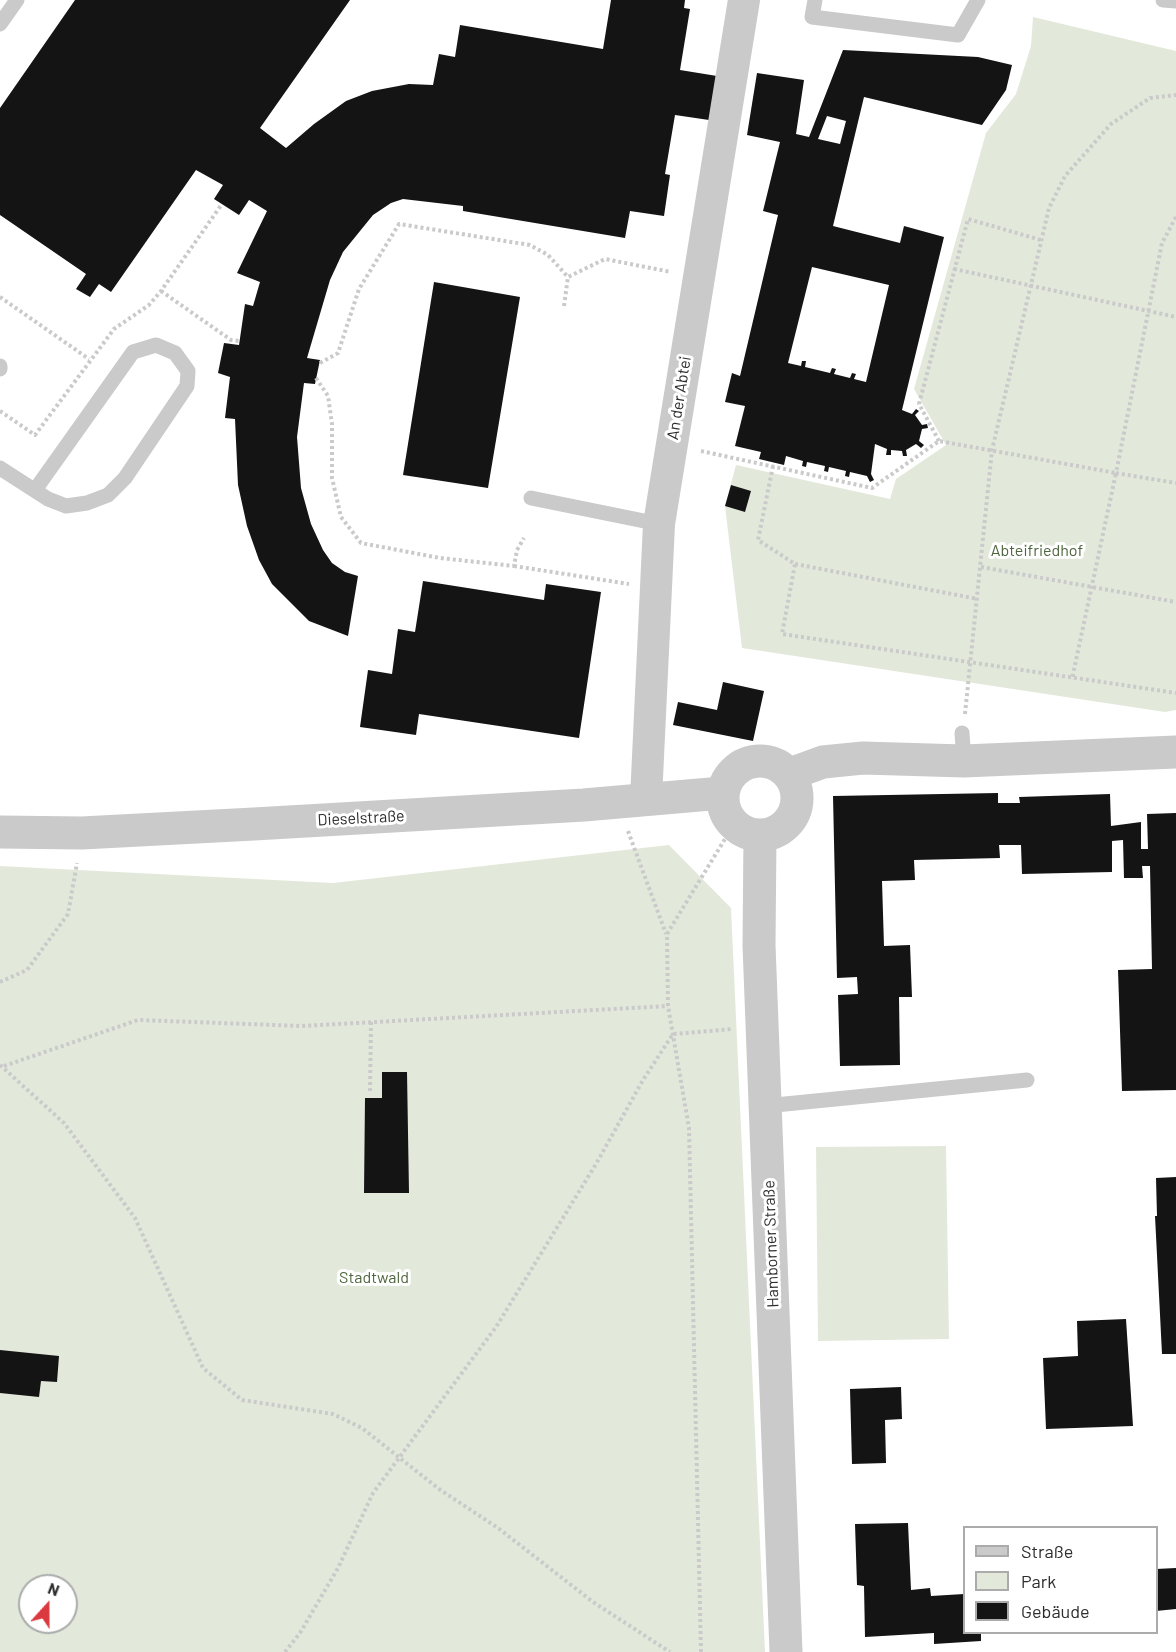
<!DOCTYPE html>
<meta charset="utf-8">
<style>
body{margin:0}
#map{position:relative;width:1176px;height:1652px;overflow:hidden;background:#fff;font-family:Barlow,sans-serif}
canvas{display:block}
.legend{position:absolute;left:963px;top:1526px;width:195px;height:108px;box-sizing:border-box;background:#fff;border:2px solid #ababab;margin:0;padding:8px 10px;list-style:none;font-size:18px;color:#2d2d2d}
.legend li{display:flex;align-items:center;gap:12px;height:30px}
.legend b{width:30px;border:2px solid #ababab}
.north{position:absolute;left:18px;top:1574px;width:60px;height:60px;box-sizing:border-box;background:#fff;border:2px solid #ababab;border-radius:50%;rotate:21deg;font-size:16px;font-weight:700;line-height:24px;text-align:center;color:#2d2d2d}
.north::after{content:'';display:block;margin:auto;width:21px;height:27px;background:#d9393f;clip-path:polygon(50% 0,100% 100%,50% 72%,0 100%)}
</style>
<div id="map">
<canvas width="1176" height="1652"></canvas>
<ul class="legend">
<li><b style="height:8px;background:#cacaca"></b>Straße</li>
<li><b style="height:16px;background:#e2e9db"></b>Park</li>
<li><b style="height:16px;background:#141414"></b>Gebäude</li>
</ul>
<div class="north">N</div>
</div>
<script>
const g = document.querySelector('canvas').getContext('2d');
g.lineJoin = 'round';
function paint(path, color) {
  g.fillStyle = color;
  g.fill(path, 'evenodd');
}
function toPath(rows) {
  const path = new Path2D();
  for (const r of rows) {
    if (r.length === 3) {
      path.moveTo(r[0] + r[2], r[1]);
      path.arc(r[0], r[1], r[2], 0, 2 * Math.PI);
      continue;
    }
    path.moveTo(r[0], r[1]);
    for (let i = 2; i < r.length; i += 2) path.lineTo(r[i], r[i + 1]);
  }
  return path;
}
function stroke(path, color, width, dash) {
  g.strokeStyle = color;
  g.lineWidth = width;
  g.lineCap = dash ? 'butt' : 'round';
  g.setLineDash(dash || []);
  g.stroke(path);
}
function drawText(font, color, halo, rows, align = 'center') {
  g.font = font + ' Barlow,sans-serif';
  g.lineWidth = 6;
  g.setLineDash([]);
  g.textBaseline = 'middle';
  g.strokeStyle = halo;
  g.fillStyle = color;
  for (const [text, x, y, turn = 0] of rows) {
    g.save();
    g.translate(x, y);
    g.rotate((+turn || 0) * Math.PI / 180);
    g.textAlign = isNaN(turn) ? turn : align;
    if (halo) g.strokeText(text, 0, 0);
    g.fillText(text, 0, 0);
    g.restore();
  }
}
paint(toPath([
 [1033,17,1176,51,1176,710,1165,712,742,648,725,506,736,465,890,499,896,479,946,445,914,389,986,133,1016,94,1031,46],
 [669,845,731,908,765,1652,0,1652,0,866,333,883],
 [30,1586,66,1586,66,1622,30,1622],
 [946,1146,949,1339,818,1341,816,1147]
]), '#e2e9db');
paint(toPath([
 [75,0,350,0,260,128,286,148,314,124,346,101,372,91,409,84,433,85,439,54,455,57,460,25,603,49,611,0,685,0,684,8,690,9,680,70,717,76,709,120,675,115,665,174,670,175,664,216,630,211,625,238,463,211,463,206,403,199,391,203,373,215,343,252,330,280,307,358,320,360,315,384,304,383,297,437,301,488,311,524,323,550,332,563,345,572,358,576,348,636,309,621,272,584,259,560,247,526,238,485,235,419,225,418,230,377,218,373,224,343,239,345,245,304,253,306,260,282,237,273,267,211,249,200,239,215,214,199,223,185,196,170,111,292,99,284,90,297,76,289,86,274,0,215,0,108],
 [843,50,978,57,1012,65,1006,90,982,125,864,97,833,226,900,243,904,226,944,237,902,410,912,414,916,409,919,411,915,415,922,425,927,424,928,428,922,429,919,441,924,445,921,448,916,444,906,450,907,456,903,456,902,451,891,450,891,455,886,455,887,449,875,444,871,474,874,480,870,482,867,476,850,472,849,477,845,476,846,471,829,467,828,472,824,471,825,466,807,462,806,467,802,466,803,461,786,456,784,465,759,459,761,452,735,446,745,406,725,402,732,373,740,376,778,215,763,211,780,142,747,135,757,73,804,80,796,134,809,137],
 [827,116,846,121,840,144,818,139],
 [812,267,889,285,866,382,854,379,856,374,852,373,850,378,834,374,836,369,832,368,830,373,805,367,806,361,802,361,801,366,788,363],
 [434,282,520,297,488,488,403,475],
 [731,485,751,491,745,512,725,506],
 [423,581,544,600,546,584,601,592,579,738,419,714,416,735,360,727,368,670,392,674,398,629,415,632],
 [723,682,764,691,753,741,673,725,678,702,717,710],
 [998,793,998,803,1020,803,1019,797,1110,794,1111,826,1141,822,1141,849,1148,849,1147,814,1176,813,1176,1090,1122,1091,1118,970,1152,969,1150,866,1142,866,1143,878,1124,878,1123,840,1112,841,1112,872,1022,874,1021,845,999,845,1000,858,914,860,915,880,882,881,884,946,910,945,912,997,899,997,900,1065,840,1066,838,995,858,994,857,977,837,978,833,796],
 [382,1072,407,1072,409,1193,364,1193,365,1098,382,1098],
 [1176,1177,1176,1354,1162,1354,1155,1216,1157,1216,1156,1178],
 [1126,1319,1133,1426,1046,1429,1043,1358,1078,1356,1077,1321],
 [0,1350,59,1356,57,1382,41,1381,39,1397,0,1393],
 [901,1387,902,1419,885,1420,886,1463,852,1464,850,1389],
 [908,1523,911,1590,930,1588,931,1596,964,1594,964,1632,981,1632,981,1641,934,1644,934,1633,865,1637,864,1586,857,1585,855,1524],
 [1176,1568,1176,1609,1156,1611,1156,1569]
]), '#141414');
stroke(toPath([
 [1176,217,1162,243,1116,473,1176,483],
 [954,269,1176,317],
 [161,291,231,340,239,341],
 [0,297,89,359],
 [564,306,568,277],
 [320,363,338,353,359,289,399,224,530,245,548,255,568,277,605,259,671,272],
 [316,378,328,396,332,424,332,478,341,517,361,543,440,558,514,566,517,550,524,538],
 [0,411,35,435,114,329,149,305,161,291,222,204],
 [939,441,919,404,968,219,1041,240],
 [701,451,872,488,939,441,1116,473,1072,679],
 [773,466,758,540,795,564,782,634,1176,693],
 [795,564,978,599],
 [514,566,629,584],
 [981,567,1176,602],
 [965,714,992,450,1049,208,1065,176,1111,124,1150,98,1176,95],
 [628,831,666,934],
 [0,982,27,970,68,914,77,863],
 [0,1065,64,1123,135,1218,203,1368,242,1400,333,1414,362,1428,439,1489,498,1528,593,1602,670,1652],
 [4,1066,138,1020,302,1026,668,1006],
 [370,1091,371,1022],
 [285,1652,300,1633,338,1568,373,1493,496,1327,596,1164,643,1080,673,1034,732,1029],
 [701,1652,689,1128,668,1006,667,934,728,834]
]), '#cacaca', 4, [3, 3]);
stroke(toPath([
 [815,0,812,17,958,35,978,0],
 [1163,0,1176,1],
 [0,24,17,0],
 [0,366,0,369],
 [0,468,48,499,66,506,87,503,108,495,125,478,187,386,188,371,175,353,156,345,133,352,35,490],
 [531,498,659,524],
 [962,733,964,761],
 [765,1106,1027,1080]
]), '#cacaca', 15);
stroke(toPath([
 [646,799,659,524,744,0]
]), '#cacaca', 32);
stroke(toPath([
 [760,798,37],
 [790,774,823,762,863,758,964,761,1176,752],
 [0,832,82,833,254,824,584,805,722,793],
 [760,836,759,945,786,1652]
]), '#cacaca', 33);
drawText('16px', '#2d2d2d', '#fff', [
 ["An der Abtei",679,398,-81],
 ["Dieselstraße",361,818,-3],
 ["Hamborner Straße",771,1244,-92]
]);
drawText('16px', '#4e653d', '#fff', [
 ["Abteifriedhof",1037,551],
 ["Stadtwald",374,1278]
]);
</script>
